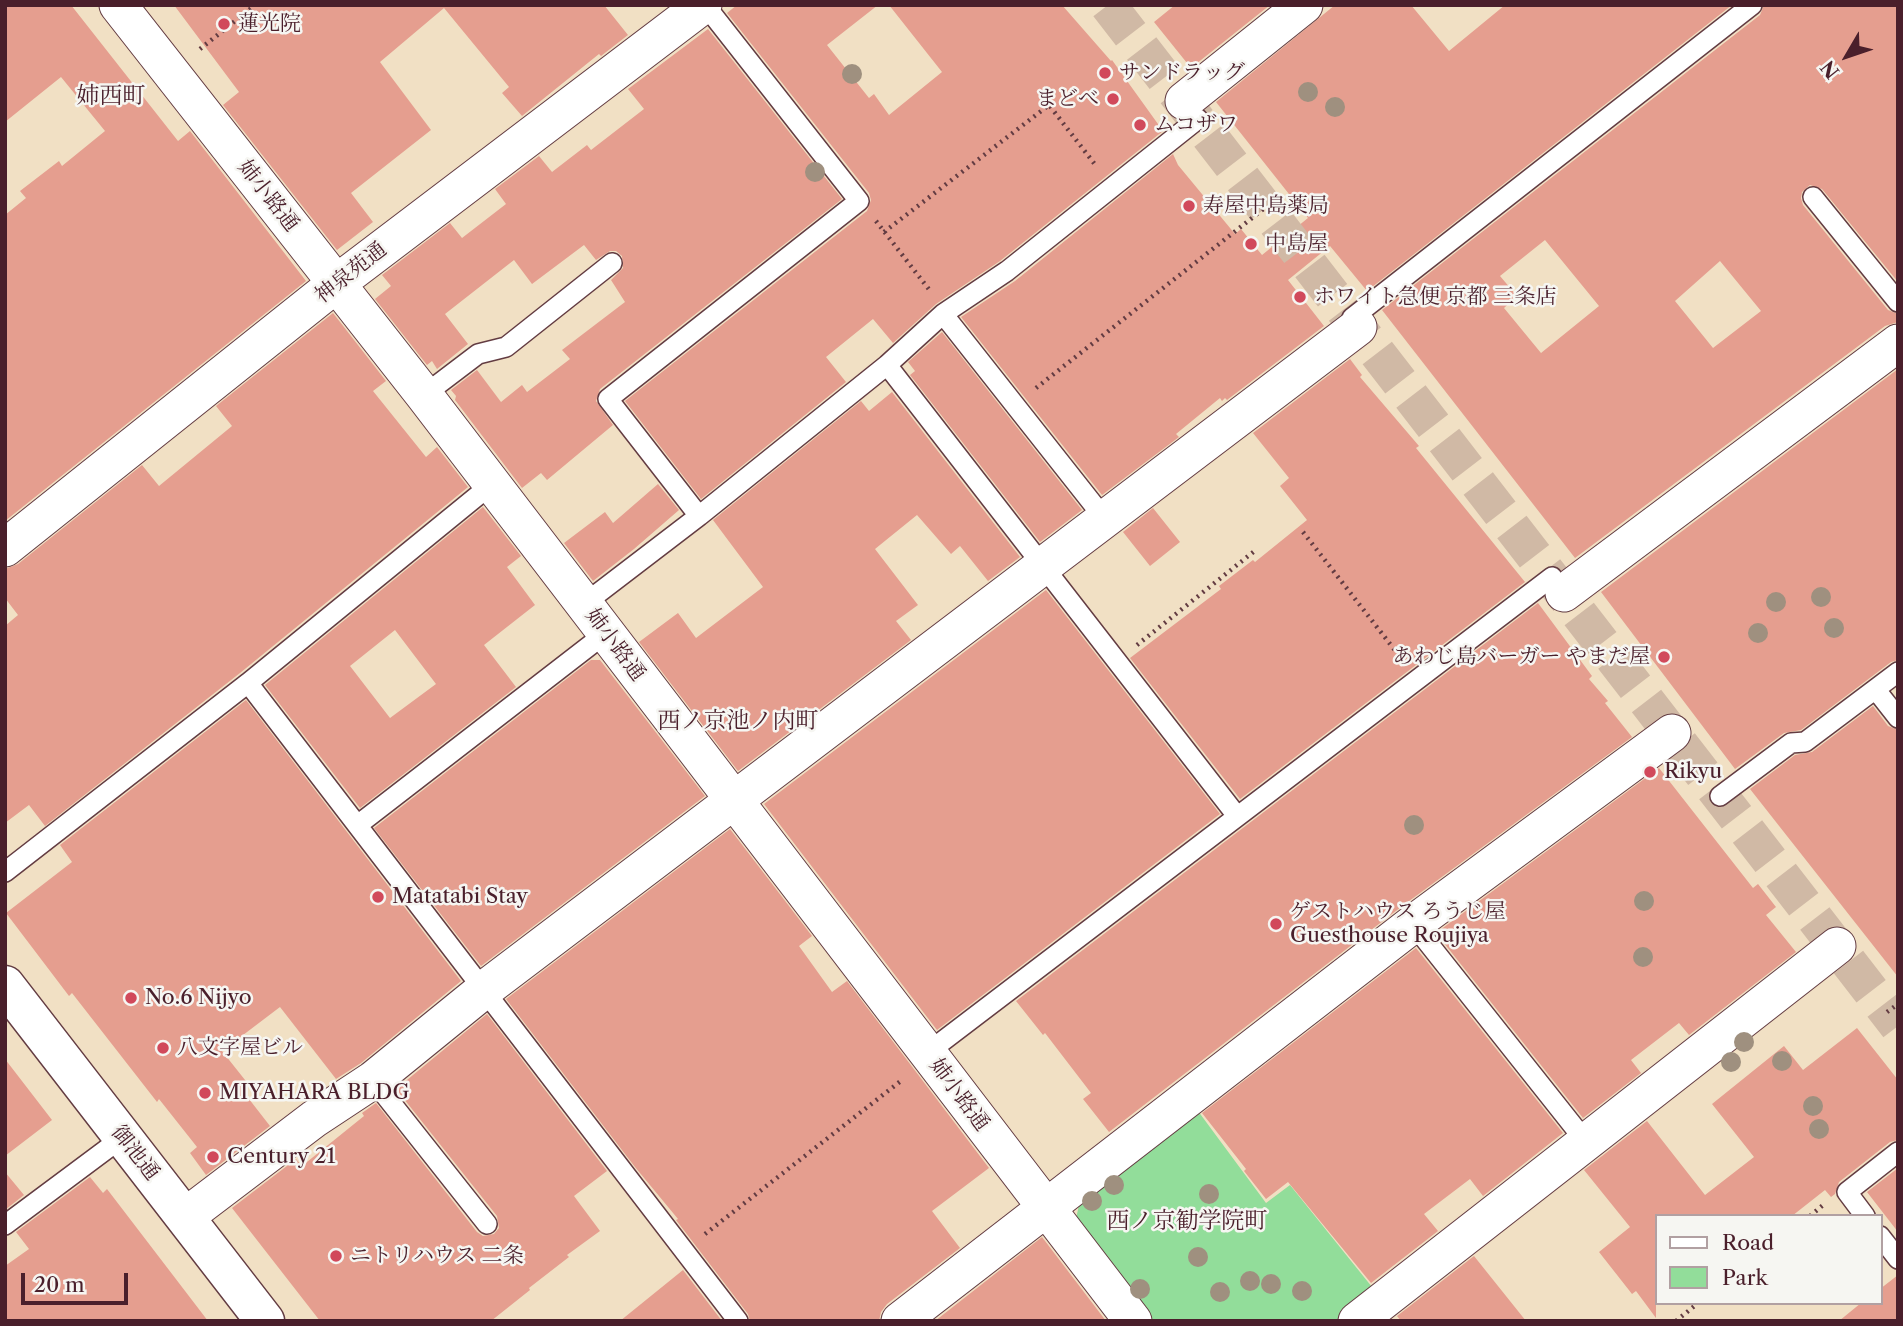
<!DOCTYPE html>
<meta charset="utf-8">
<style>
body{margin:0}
#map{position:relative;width:1903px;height:1326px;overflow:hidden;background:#f1e0c4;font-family:"Libre Caslon Text",serif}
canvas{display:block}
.frame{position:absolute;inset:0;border:7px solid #4a1f2b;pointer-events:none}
.legend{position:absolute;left:1655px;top:1214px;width:228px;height:91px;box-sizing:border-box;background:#f6f6f2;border:2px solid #b1a0a2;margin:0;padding:9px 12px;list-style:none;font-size:21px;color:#4a1f2b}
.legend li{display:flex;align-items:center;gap:14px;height:35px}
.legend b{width:35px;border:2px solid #b1a0a2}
.north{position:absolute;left:1812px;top:21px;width:70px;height:70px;-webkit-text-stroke:5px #f6f6f2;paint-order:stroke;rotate:231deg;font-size:19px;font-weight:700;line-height:28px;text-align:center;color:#4a1f2b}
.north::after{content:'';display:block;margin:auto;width:24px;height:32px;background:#4a1f2b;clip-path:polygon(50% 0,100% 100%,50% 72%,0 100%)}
.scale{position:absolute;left:21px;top:1273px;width:107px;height:32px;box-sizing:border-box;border:4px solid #4a1f2b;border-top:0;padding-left:9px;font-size:21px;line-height:24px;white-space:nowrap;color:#4a1f2b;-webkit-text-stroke:5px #f6f6f2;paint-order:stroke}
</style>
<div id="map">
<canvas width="1903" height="1326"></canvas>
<div class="frame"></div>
<ul class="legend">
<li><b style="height:9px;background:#fff"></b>Road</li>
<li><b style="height:19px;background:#92dd9a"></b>Park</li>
</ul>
<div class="north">N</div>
<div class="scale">20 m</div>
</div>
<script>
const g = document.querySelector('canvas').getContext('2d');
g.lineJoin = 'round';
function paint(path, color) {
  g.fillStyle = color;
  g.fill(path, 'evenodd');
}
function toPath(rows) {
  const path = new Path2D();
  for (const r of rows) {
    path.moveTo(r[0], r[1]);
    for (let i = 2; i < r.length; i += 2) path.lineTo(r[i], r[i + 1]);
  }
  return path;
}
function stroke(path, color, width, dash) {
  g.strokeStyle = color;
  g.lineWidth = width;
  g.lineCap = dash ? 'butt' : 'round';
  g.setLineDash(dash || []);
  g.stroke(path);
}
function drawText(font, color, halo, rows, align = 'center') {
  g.font = font + ' "Libre Caslon Text","Noto Serif JP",serif';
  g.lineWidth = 5;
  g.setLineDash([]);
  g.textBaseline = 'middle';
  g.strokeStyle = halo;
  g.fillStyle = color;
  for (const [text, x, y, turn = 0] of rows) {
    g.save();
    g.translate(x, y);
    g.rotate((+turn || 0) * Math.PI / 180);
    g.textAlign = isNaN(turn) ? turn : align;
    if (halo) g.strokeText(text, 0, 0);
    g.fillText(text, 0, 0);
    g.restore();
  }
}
paint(toPath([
 [1198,1111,1266,1203,1290,1185,1376,1292,1339,1321,1152,1321,1075,1223,1079,1205]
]), '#92dd9a');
paint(toPath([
 [5,5,71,5,178,141,190,131,306,281,5,521,5,215,26,198,20,191,59,161,62,166,105,131,61,77,5,122],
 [174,5,604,5,628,35,601,56,599,54,522,116,502,93,509,87,444,8,380,62,431,130,351,193,373,222,337,250,223,105,239,92],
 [737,5,878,5,827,45,869,98,874,94,889,115,942,72,889,5,1062,5,1111,61,1112,60,1163,131,1000,261,936,304,893,343,873,319,826,357,846,382,701,499,625,401,867,211,871,200,869,193,727,13],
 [1175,5,1270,5,1191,68,1154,22],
 [1335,5,1411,5,1449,51,1505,5,1732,5,1367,291,1330,246,1288,280,1324,326,1227,400,1225,398,1222,401,1220,398,1176,434,1179,437,1102,495,961,317,1015,281,1173,154,1178,165,1235,234,1241,229,1262,255,1308,218,1216,102],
 [1764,5,1898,5,1898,282,1822,189,1810,185,1802,192,1801,198,1803,205,1888,310,1898,314,1898,322,1885,326,1575,558,1382,310,1760,15],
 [1545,240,1599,306,1541,353,1504,308,1517,296,1500,276],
 [1720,261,1761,311,1713,348,1675,301],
 [708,29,842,199,600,389,596,401,613,425,547,480,541,473,522,488,455,400,456,396,451,390,477,370,501,402,522,385,527,392,570,359,562,350,625,302,611,280,623,268,622,256,616,251,610,251,596,260,584,245,532,284,514,260,445,314,468,344,437,369,432,361,427,365,375,299,391,286,382,275,450,223,462,238,506,204,495,189,539,156,552,172,587,145,591,150,644,109,628,89],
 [333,313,386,381,373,391,426,457,437,447,468,487,240,673,45,826,29,805,5,823,5,626,18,615,5,598,5,569,18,564,142,465,159,486,232,426,216,406],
 [942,332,1082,510,1040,542,910,375,915,371,908,362],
 [1350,359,1362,375,1360,377,1419,446,1416,448,1525,582,1240,799,1130,658,1221,589,1219,586,1253,560,1255,562,1307,520,1280,486,1289,478,1253,433],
 [1898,369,1898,660,1891,662,1801,730,1784,733,1735,769,1601,592],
 [892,392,1020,557,988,581,960,546,951,554,917,515,875,549,918,605,896,621,911,640,738,771,639,642,678,613,696,638,763,587,713,520,861,401,869,411],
 [658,484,679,510,634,549,593,581,564,543,605,512,613,523],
 [483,507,521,556,507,567,535,605,484,645,516,687,360,808,265,685],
 [395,630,436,684,390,718,350,666],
 [1153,508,1180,542,1150,566,1123,532],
 [1046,590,1220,814,937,1030,764,804],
 [1538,603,1592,676,1589,679,1608,701,1605,703,1632,737,1401,907,1109,1132,1083,1099,1091,1093,1045,1033,1043,1035,1016,1001],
 [591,660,600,660,705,796,481,966,374,828],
 [246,700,461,981,361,1063,336,1079,280,1007,222,1051,249,1085,242,1090,270,1126,206,1175,190,1153,197,1147,159,1099,157,1102,72,993,69,996,6,913,72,862,60,845],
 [1873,706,1888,726,1898,730,1898,977,1750,789,1795,755,1812,752],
 [1659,768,1753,888,1758,884,1776,907,1766,915,1796,952,1689,1035,1679,1023,1631,1060,1641,1073,1583,1118,1436,933],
 [730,829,812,936,799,946,832,992,847,981,989,1168,932,1211,960,1248,887,1304,881,1312,879,1321,750,1321,748,1314,676,1220,678,1219,635,1167,506,999],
 [1416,948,1563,1133,1483,1196,1470,1179,1424,1214,1438,1231,1371,1283,1288,1182,1266,1199,1244,1171,1246,1169,1202,1113],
 [487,1014,607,1171,574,1196,600,1231,567,1255,569,1257,529,1288,530,1290,491,1321,320,1321,232,1208,296,1159,302,1166,364,1116,362,1113,376,1103,477,1232,483,1236,494,1234,499,1228,497,1216,396,1089],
 [1857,1028,1898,1080,1898,1140,1890,1142,1839,1182,1835,1194,1831,1197,1825,1190,1792,1216,1656,1216,1656,1318,1636,1291,1632,1294,1599,1252,1630,1227,1584,1170,1647,1121,1705,1195,1754,1157,1712,1104,1784,1046,1803,1070],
 [5,1059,52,1120,5,1156],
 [1898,1168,1898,1232,1867,1192],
 [5,1172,24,1195,5,1210],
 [90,1177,103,1193,107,1189,208,1321,5,1321,5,1266,29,1249,16,1232],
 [1042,1237,1106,1321,935,1321],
 [1474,1256,1526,1321,1401,1321,1397,1316],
 [683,1270,722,1321,620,1321],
 [1898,1275,1898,1321,1839,1321,1861,1303,1880,1303,1880,1289]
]), '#e59e8f');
stroke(toPath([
 [1108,5,1898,1026]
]), '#d0b9a5', 37, [37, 18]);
const lane = toPath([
 [1813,197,1898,302],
 [943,314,1104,518],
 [1352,318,1752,5],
 [887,365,1237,816],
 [424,395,478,354,506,347,612,263],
 [699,516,608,399,859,201,705,5],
 [584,604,699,516,887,365,943,314,1007,271,1198,119],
 [248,683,738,1321],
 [1876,690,1898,718],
 [1720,796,1791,743,1805,742,1898,672],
 [359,824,606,633],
 [5,872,248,683,492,484],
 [1413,924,1586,1142],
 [927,1053,1552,577],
 [373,1080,487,1224],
 [1865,1216,1847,1192,1898,1152],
 [5,1225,123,1137],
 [1880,1236,1898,1259]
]);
const street = toPath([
 [118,5,424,395,1133,1321],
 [1184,101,1304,5],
 [5,548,337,283,703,5],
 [1564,593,1898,343],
 [185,1217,314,1119,373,1080,485,989,1358,327],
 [900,1321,1413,924,1672,733],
 [1357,1321,1837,946]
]);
const secondary = toPath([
 [5,985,265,1321]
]);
stroke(lane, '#633c42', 22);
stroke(street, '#633c42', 39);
stroke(secondary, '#633c42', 41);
stroke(toPath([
 [200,49,255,5],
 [876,221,931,292],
 [884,232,1049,105,1097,167],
 [1036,388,1266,207],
 [1303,532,1401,658],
 [1137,645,1257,549],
 [1887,1012,1898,1004],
 [1810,1216,1823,1205],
 [705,1234,902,1080],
 [1676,1321,1698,1303]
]), '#633c42', 4.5, [2, 5]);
stroke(lane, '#fff', 19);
stroke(street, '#fff', 37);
stroke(secondary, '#fff', 38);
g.fillStyle = '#9f907f';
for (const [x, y] of [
 [852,74],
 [1308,92],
 [1335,107],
 [815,172],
 [1821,597],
 [1776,602],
 [1834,628],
 [1758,633],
 [1414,825],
 [1644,901],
 [1643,957],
 [1744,1042],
 [1782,1061],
 [1731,1062],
 [1813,1106],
 [1819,1129],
 [1114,1185],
 [1209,1194],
 [1092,1201],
 [1198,1257],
 [1250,1281],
 [1271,1284],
 [1140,1289],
 [1302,1291],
 [1220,1292]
]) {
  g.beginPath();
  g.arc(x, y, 10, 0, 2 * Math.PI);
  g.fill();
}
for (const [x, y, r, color] of [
 [224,24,7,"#d1495b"],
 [1105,73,7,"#d1495b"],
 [1113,99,7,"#d1495b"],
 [1140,125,7,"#d1495b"],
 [1189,206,7,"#d1495b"],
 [1251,244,7,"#d1495b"],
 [1300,297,7,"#d1495b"],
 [1664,657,7,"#d1495b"],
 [1650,772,7,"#d1495b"],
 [378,897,7,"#d1495b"],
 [1276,924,7,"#d1495b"],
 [131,998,7,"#d1495b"],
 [163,1048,7,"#d1495b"],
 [205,1093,7,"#d1495b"],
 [213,1157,7,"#d1495b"],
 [336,1256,7,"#d1495b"]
]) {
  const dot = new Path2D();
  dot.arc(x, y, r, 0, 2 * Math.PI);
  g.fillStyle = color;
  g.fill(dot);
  stroke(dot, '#f6f6f2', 2.5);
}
drawText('21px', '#4a1f2b', '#f6f6f2', [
 ["蓮光院",238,24],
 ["サンドラッグ",1119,73],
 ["まどべ",1099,99,"right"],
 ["ムコザワ",1154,125],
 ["寿屋中島薬局",1203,206],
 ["中島屋",1265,244],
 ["ホワイト急便 京都 三条店",1314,297],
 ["あわじ島バーガー やまだ屋",1650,657,"right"],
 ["Rikyu",1664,772],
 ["Matatabi Stay",392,897],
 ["ゲストハウス ろうじ屋",1290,912],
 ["Guesthouse Roujiya",1290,936],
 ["No.6 Nijyo",145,998],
 ["八文字屋ビル",177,1048],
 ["MIYAHARA BLDG",219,1093],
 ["Century 21",227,1157],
 ["ニトリハウス 二条",350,1256]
], 'left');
drawText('21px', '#4a1f2b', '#f6f6f2', [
 ["姉小路通",268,196,52],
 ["神泉苑通",351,273,-38],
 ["姉小路通",615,645,53],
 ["姉小路通",959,1095,53],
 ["御池通",135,1153,52]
]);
drawText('23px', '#4a1f2b', '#f6f6f2', [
 ["姉西町",111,96],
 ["西ノ京池ノ内町",738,721],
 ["西ノ京勧学院町",1187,1221]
]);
</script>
